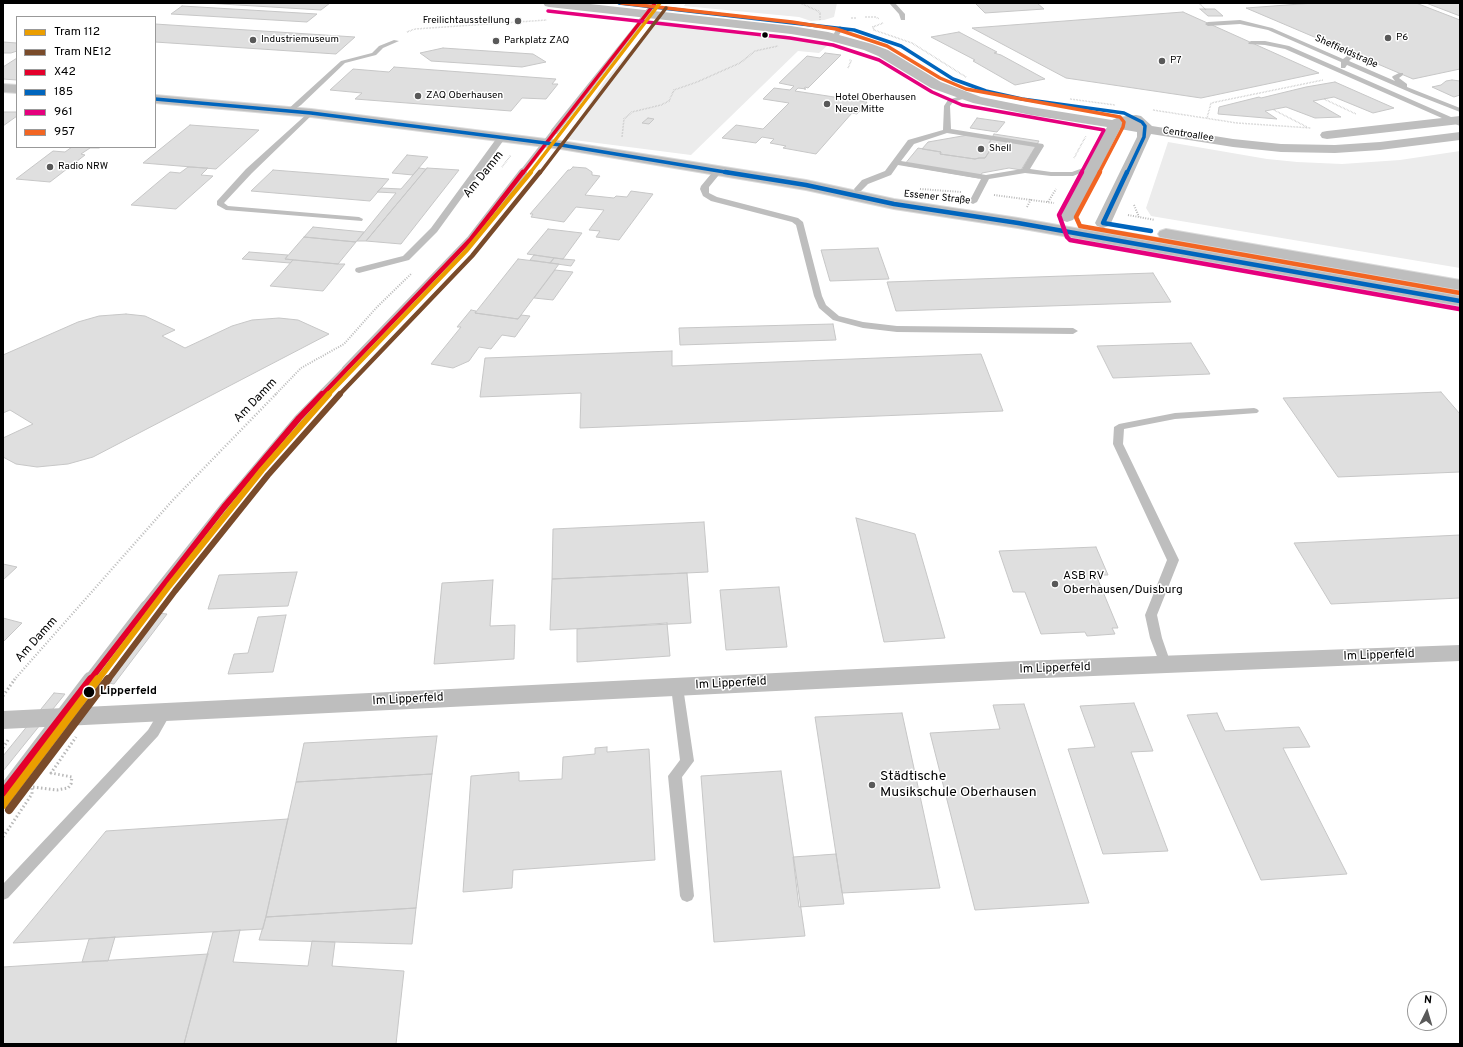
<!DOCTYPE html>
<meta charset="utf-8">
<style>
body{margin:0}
#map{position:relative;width:1463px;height:1047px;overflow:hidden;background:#fff;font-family:Overpass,sans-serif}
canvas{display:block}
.frame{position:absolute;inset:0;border:4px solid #000;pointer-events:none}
.legend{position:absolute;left:16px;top:16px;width:140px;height:132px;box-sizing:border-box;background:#fff;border:1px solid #999;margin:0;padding:5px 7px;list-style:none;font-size:12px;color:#000}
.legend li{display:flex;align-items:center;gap:8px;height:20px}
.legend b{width:20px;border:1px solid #999}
.north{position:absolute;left:1407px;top:991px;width:40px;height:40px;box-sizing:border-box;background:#fff;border:1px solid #999;border-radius:50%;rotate:5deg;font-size:11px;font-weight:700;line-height:16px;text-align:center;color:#000}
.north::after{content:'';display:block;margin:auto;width:14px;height:18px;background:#595959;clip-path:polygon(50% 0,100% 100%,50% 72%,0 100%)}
</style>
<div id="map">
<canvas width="1463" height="1047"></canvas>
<div class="frame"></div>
<ul class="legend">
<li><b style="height:5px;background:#eb9e00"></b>Tram 112</li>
<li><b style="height:5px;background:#7a4b2a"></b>Tram NE12</li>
<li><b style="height:5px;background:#e4002b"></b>X42</li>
<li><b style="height:5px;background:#0065bd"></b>185</li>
<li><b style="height:5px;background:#e5007d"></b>961</li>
<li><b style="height:5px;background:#f26522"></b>957</li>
</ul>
<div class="north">N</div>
</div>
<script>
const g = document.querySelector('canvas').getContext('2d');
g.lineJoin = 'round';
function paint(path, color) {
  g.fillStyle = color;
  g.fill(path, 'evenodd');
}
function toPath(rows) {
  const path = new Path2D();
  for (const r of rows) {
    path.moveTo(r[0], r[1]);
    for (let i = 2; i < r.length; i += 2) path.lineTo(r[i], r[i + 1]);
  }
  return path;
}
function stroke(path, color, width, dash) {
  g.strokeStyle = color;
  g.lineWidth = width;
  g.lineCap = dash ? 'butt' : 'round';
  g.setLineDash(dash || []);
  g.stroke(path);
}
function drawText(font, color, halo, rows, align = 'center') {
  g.font = font + ' Overpass,sans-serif';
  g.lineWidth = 3;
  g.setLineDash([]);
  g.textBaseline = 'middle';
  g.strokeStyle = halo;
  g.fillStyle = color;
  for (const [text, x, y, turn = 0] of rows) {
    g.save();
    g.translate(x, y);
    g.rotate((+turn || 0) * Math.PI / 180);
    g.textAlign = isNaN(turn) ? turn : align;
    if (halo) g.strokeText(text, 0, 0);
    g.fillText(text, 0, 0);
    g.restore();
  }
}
paint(toPath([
 [686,3,837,3,834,17,824,20,811,21,799,17,684,6],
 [657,20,737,33,784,35,828,45,819,53,798,51,691,155,566,139,606,79],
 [1168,142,1267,159,1297,162,1342,164,1400,160,1460,151,1460,268,1151,216,1146,208],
 [1100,227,1460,288,1460,296,1120,237,1098,228]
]), '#ececec');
const building = toPath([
 [205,3,330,3,321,10,205,3],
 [975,3,1037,3,1044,9,985,13,975,3],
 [1314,3,1416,3,1460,20,1460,69,1413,79,1246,8,1314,3],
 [1426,3,1460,3,1460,16,1426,3],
 [182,6,317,14,307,22,171,14,182,6],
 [1200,9,1215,9,1223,16,1208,16,1200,9],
 [1183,12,1319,73,1201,98,1066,78,972,28,1183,12],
 [155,24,355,37,336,54,155,42,155,24],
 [959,32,997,52,994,53,1001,55,1045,79,1015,85,973,61,975,60,931,37,959,32],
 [3,42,17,43,17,51,11,53,3,53,3,42],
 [443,48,533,54,546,62,522,67,431,61,420,53,443,48],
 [825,53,841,55,808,88,805,87,804,89,806,89,798,88,795,91,867,102,865,106,862,106,858,110,861,110,857,114,852,113,816,154,783,148,786,146,770,143,774,139,762,137,756,143,722,138,736,125,763,129,789,103,763,99,774,88,790,90,794,86,779,83,807,56,820,58,825,53],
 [17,58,17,80,3,79,3,67,17,58],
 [394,67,556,79,552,84,558,84,546,99,522,98,511,111,355,99,362,93,330,90,353,69,389,72,394,67],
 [1452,80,1460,81,1460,95,1454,97,1432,87,1441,85,1446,81,1452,80],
 [1335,82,1394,108,1373,113,1334,97,1313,101,1341,117,1315,118,1286,107,1265,111,1277,119,1218,114,1219,107,1259,97,1261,98,1306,87,1335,82],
 [3,112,17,112,17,116,3,126,3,112],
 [648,118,654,119,649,124,642,123,648,118],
 [977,118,1005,122,997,132,970,128,977,118],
 [190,125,259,130,216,169,143,163,190,125],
 [994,134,1039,141,1021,170,1009,168,982,173,979,178,904,165,918,148,941,152,940,154,975,159,979,158,985,158,994,144,989,143,994,134],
 [968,135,992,139,989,143,994,144,985,158,979,158,975,159,940,154,941,152,922,149,928,142,968,135],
 [72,147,101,147,99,148,90,148,81,154,85,155,50,182,16,179,53,151,65,152,72,147],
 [407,155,428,157,413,175,392,173,407,155],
 [188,167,208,168,201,175,213,176,176,209,131,205,170,172,180,173,188,167],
 [573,167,586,168,592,172,592,175,600,176,585,195,614,198,616,196,627,197,631,191,653,194,619,240,596,237,600,231,589,230,604,210,576,207,564,222,531,217,533,214,530,214,568,170,570,170,573,167],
 [419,168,426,169,366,241,357,241,396,193,377,192,381,188,401,189,419,168],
 [427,168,459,170,401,244,366,241,427,168],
 [273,170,389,179,370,201,251,191,273,170],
 [313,227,364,232,356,242,304,237,313,227],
 [548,229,582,233,563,259,527,254,548,229],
 [304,237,356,242,338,264,285,259,304,237],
 [878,248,889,279,830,281,821,250,878,248],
 [249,252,288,255,285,259,293,260,290,263,242,259,249,252],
 [534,255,554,258,550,263,530,260,534,255],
 [554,258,563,259,575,260,571,266,550,263,554,258],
 [518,259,559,264,518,319,475,313,518,259],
 [293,260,338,264,345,264,323,291,270,286,293,260],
 [555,270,573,272,553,300,534,298,555,270],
 [1153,273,1171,302,896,311,887,282,1153,273],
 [471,310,476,311,475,313,518,319,521,315,530,316,515,337,502,335,491,349,479,347,469,361,453,368,431,364,461,327,457,327,471,310],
 [126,314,145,316,175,330,162,336,185,348,232,326,252,320,279,318,298,320,329,334,93,457,68,464,37,467,16,464,3,457,3,438,33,424,10,410,3,413,3,355,78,322,99,316,126,314],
 [833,324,836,340,680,345,679,328,833,324],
 [1191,343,1210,374,1113,378,1097,346,1191,343],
 [672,351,672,366,981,354,1003,411,580,428,581,393,480,397,485,358,672,351],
 [1441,392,1460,414,1460,472,1338,477,1283,398,1441,392],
 [856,518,915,534,945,638,884,642,856,518],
 [704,522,708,572,552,579,553,529,704,522],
 [1460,535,1460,598,1331,604,1294,543,1460,535],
 [1096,547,1108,575,1096,575,1118,628,1112,628,1115,634,1087,636,1085,632,1041,634,1025,592,1013,592,999,551,1096,547],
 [3,564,17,567,3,580,3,564],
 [297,572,288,606,208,609,219,575,297,572],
 [687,573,691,623,550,630,552,579,687,573],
 [493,580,490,626,515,625,514,659,434,664,442,583,493,580],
 [779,587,787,647,726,650,720,590,779,587],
 [157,613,167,614,114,684,103,682,157,613],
 [286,615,273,672,228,674,234,654,248,653,258,617,286,615],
 [3,618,22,623,3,642,3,618],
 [667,623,670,656,577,662,577,629,667,623],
 [54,693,65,694,3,771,3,756,54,693],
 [1134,703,1153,751,1131,752,1168,851,1103,854,1068,749,1095,747,1080,706,1134,703],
 [1024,704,1089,903,975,910,930,733,1000,729,993,705,1024,704],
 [902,713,940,888,842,893,815,717,902,713],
 [1217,713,1225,731,1299,727,1310,747,1283,748,1347,874,1261,880,1187,715,1217,713],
 [437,736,432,774,296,782,304,743,437,736],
 [607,747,607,752,649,749,655,860,513,870,512,888,463,892,471,776,519,772,519,781,562,779,563,757,595,754,595,748,607,747],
 [781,771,805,936,714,942,701,776,781,771],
 [432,774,416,908,266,917,296,782,432,774],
 [288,819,263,929,13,943,106,831,288,819],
 [836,854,844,904,799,907,793,857,836,854],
 [416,908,412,944,259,940,266,917,416,908],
 [240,930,233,962,308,966,312,941,335,942,332,966,404,971,396,1044,184,1044,213,932,240,930],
 [115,937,108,961,82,962,89,939,115,937],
 [208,954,184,1044,3,1044,3,967,208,954]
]);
paint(building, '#dfdfdf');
stroke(building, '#c7c7c7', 1);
const primary = toPath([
 [3,84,17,85,17,93,3,92,3,84],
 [155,95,311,109,561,141,806,180,894,199,1018,218,1460,296,1460,306,1018,228,894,209,806,190,561,149,311,117,155,103,155,95],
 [1166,229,1460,280,1460,290,1160,237,1158,234,1160,231,1166,229]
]);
stroke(primary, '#dbdbdb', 2);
stroke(toPath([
 [800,3,818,11,820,13,820,20],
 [1199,3,1206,10],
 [865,17,876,17,879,19],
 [851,18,857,18],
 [874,30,912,43,966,77],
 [874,30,873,27,883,23],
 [407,32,415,29,547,20],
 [848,68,851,61,849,59],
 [1070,99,1115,105],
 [1324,99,1356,114],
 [1153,110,1237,123,1311,128],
 [1274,110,1307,127],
 [1207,118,1211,103,1323,80],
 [622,137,624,119,632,112,661,105,669,101,674,90,697,82,740,63,755,51,778,46],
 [1074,158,1086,136],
 [502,167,511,155]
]), '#b9b9b9', 1.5, [0.5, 1]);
stroke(toPath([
 [920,189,961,192],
 [994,195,1054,203],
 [1048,202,1056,189],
 [1134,205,1139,217],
 [1027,207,1031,199],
 [1128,215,1155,220],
 [275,395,301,368,344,344,377,307,412,273]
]), '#b9b9b9', 2, [1, 1.5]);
stroke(toPath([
 [14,680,172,501,276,394]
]), '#b9b9b9', 2.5, [1, 2]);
stroke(toPath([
 [3,696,15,679],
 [3,748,8,740],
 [33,787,57,790,68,788,71,784,72,777,51,773,76,737],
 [3,837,32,794,32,788]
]), '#b9b9b9', 3, [1.5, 2.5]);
paint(toPath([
 [889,3,895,3,905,14,905,20,901,20,899,14,889,3],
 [640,19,645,20,557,134,551,134,551,130,640,19],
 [1240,20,1272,28,1343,59,1347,56,1360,55,1360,57,1351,59,1349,61,1395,81,1392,77,1393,76,1399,73,1403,73,1403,75,1399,78,1407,84,1407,87,1460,108,1460,112,1414,94,1347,65,1345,68,1341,68,1341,62,1268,30,1240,24,1208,26,1205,24,1208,22,1240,20],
 [840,26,843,28,838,37,833,38,832,37,837,28,840,26],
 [394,40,399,41,383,48,376,55,345,63,301,105,291,112,286,111,341,61,372,53,379,46,394,40],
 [1251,41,1265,41,1289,46,1460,121,1460,126,1285,49,1265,45,1249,44,1248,43,1251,41],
 [964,95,967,97,966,98,953,102,950,106,951,129,1043,144,1044,146,1030,169,1051,172,1072,172,1094,164,1098,166,1073,176,1051,176,1025,173,989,179,977,202,973,204,969,202,981,179,898,165,891,175,868,184,861,191,855,191,854,189,862,180,885,171,908,140,943,130,944,106,948,100,964,95],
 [947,133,1035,147,1022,169,986,175,901,161,914,144,947,133],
 [311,111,314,113,313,114,252,173,224,203,228,206,359,217,363,219,362,221,226,210,217,205,217,201,246,169,309,112,311,111],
 [499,135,505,135,506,137,437,232,409,260,359,273,356,272,355,270,356,268,403,256,431,228,499,135],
 [716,168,722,168,723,170,709,187,709,193,717,197,798,218,803,222,822,296,826,305,839,316,863,322,897,326,1073,328,1078,331,1073,334,897,332,863,328,833,320,819,308,814,296,796,225,792,222,711,201,703,196,700,189,701,186,716,168],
 [346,366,349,367,351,369,349,371,303,420,228,509,150,609,142,609,140,606,142,603,220,505,295,416,343,367,346,366],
 [1254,408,1257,409,1259,411,1257,413,1175,419,1124,429,1123,444,1179,560,1157,615,1162,638,1171,664,1169,667,1165,668,1161,667,1150,638,1145,615,1167,560,1113,444,1114,427,1119,424,1175,413,1254,408],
 [677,683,681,684,683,687,694,761,682,777,694,896,692,900,687,902,682,900,680,896,668,776,680,760,671,687,673,684,677,683],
 [165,708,170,710,171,713,158,736,8,898,3,900,3,884,148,730,160,710,165,708]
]), '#bebebe');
paint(toPath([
 [1460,645,1460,661,1020,679,3,729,3,711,1020,661,1460,645]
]), '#bebebe');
paint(toPath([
 [543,3,581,3,791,26,828,32,872,44,888,50,941,82,981,97,1031,107,1112,120,1119,117,1136,115,1141,116,1152,126,1233,139,1281,144,1335,145,1380,142,1460,132,1460,140,1380,150,1335,153,1281,152,1233,147,1151,134,1111,223,1109,226,1103,228,1097,226,1095,223,1137,137,1137,132,1120,129,1075,217,1073,220,1067,222,1061,220,1059,217,1107,127,1031,115,973,103,931,88,878,56,864,50,827,40,791,34,549,7,545,6,543,3],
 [1460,116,1460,124,1327,139,1322,138,1320,135,1322,132,1327,131,1460,116]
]), '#bebebe');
paint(primary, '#bebebe');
stroke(toPath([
 [642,20,655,3],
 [522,173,554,132]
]), '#bebebe', 6);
stroke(toPath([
 [346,369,471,239,523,172]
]), '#bebebe', 8);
stroke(toPath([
 [89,680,146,606]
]), '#bebebe', 11);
stroke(toPath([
 [7,788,90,679]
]), '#bebebe', 14);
stroke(toPath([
 [523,173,655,3]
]), '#e4002b', 3.5);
stroke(toPath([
 [322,395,471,239,523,172]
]), '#e4002b', 4.5);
stroke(toPath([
 [90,680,224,507,299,418,322,394]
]), '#e4002b', 6);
stroke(toPath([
 [3,793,91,679]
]), '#e4002b', 8);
stroke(toPath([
 [619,3,854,30,901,46,953,79,986,91,1022,99,1124,113,1142,122,1145,126,1144,137,1127,173],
 [155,99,311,113,561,145,731,173]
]), '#0065bd', 3.5);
stroke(toPath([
 [725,172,806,185,894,204,1018,223,1460,301],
 [1127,172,1103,223,1151,231]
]), '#0065bd', 4.5);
stroke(toPath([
 [548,11,790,38,833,45,879,60,932,92,962,105,1104,130,1081,173]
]), '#e5007d', 3.5);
stroke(toPath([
 [1082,172,1059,215,1067,237,1070,240,1459,309]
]), '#e5007d', 4.5);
stroke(toPath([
 [621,3,792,22,836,29,887,46,940,78,966,89,1120,117,1124,122,1123,127,1099,173]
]), '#f26522', 3.5);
stroke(toPath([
 [1100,172,1076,217,1080,226,1460,293]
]), '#f26522', 4.5);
stroke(toPath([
 [530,173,660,3]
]), '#eb9e00', 3.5);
stroke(toPath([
 [328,395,466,251,531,172]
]), '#eb9e00', 4.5);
stroke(toPath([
 [98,680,169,586,262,470,329,394]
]), '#eb9e00', 6);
stroke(toPath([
 [3,805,98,679]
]), '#eb9e00', 8);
stroke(toPath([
 [540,173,666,8]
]), '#7a4b2a', 3.5);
stroke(toPath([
 [339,395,472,256,540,172]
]), '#7a4b2a', 4.5);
stroke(toPath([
 [108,680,175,591,268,475,340,394]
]), '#7a4b2a', 6);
stroke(toPath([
 [9,810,108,679]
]), '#7a4b2a', 8);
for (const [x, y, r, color] of [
 [518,21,4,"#595959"],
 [765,35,3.5,"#000"],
 [1388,38,4,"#595959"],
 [253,40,4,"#595959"],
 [496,41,4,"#595959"],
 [1162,61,4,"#595959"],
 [418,96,4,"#595959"],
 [827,104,4,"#595959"],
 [981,149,4,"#595959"],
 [50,167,4,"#595959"],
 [1055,584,4,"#595959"],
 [89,692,6,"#000"],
 [872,785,4,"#595959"]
]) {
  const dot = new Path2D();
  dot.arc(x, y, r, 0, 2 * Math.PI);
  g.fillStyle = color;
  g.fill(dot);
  stroke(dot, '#fff', 1.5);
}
drawText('10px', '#000', '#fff', [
 ["Freilichtausstellung",510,21,"right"],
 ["P6",1396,38],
 ["Industriemuseum",261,40],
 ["Parkplatz ZAQ",504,41],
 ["P7",1170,61],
 ["ZAQ Oberhausen",426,96],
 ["Hotel Oberhausen",835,98],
 ["Neue Mitte",835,110],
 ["Shell",989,149],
 ["Radio NRW",58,167]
], 'left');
drawText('10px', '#000', '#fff', [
 ["Sheffieldstraße",1346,52,24],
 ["Centroallee",1188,135,9],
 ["Essener Straße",937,198,6]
]);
drawText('12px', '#000', '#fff', [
 ["Am Damm",484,175,-51],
 ["Am Damm",256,401,-46],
 ["Am Damm",37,640,-48],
 ["Im Lipperfeld",1379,656,-2],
 ["Im Lipperfeld",1055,669,-2],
 ["Im Lipperfeld",731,684,-3],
 ["Im Lipperfeld",408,700,-3]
]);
drawText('12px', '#000', '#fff', [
 ["ASB RV",1063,577],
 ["Oberhausen/Duisburg",1063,591]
], 'left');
drawText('bold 12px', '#000', '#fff', [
 ["Lipperfeld",100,692]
], 'left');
drawText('14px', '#000', '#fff', [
 ["Städtische",880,777],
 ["Musikschule Oberhausen",880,793]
], 'left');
</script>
